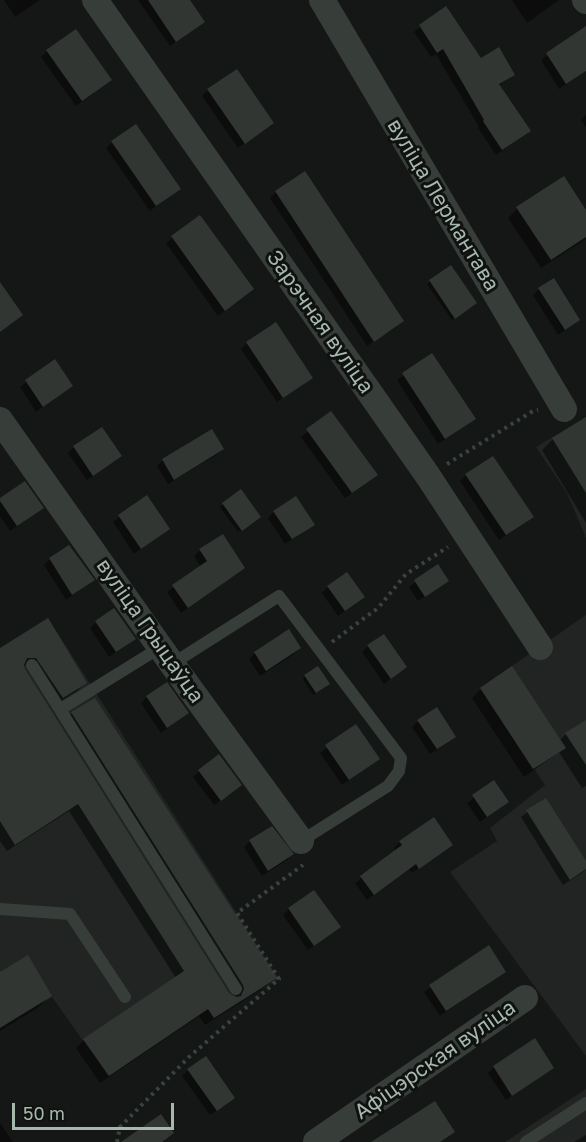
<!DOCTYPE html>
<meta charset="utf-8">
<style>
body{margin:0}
#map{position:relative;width:586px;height:1142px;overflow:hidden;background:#151716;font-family:"Golos Text",sans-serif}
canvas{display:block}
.scale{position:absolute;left:12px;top:1103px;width:162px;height:27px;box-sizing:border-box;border:3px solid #a6b8ab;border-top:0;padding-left:8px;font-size:18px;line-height:21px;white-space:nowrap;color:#a6b8ab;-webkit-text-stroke:4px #101211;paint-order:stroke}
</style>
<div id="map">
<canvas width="586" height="1142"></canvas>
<div class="scale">50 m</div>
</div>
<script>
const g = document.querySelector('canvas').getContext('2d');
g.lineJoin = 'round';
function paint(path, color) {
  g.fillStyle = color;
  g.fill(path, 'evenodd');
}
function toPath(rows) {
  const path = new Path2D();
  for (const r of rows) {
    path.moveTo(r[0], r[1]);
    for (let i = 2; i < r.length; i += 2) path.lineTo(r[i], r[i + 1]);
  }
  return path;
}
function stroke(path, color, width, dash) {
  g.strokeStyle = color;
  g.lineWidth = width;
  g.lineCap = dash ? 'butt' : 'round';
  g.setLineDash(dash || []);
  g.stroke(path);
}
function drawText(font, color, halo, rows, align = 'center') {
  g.font = font + ' "Golos Text",sans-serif';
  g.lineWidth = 6;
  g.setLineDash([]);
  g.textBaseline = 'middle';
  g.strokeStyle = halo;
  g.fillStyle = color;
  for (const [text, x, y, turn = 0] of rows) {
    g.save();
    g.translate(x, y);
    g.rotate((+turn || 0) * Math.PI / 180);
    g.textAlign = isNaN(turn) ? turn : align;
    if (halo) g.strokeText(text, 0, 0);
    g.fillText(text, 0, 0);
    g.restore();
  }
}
paint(toPath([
 [586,417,586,538,567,493,536,447],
 [586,615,586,1056,450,872,497,841,490,828,545,785,480,688],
 [48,618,279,979,214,1018,207,1009,108,1076,52,997,0,1028,0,685,88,821,0,682],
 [586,1089,586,1142,505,1142]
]), '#212422');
paint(toPath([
 [4,0,40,0,15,17],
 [138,0,188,0,203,22,170,46],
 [512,0,559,0,527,23],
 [446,8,481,60,513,75,498,86,529,131,496,155,478,128,479,127,436,54,431,57,414,32],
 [581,31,586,39,586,71,559,89,541,60],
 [47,51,110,80,76,106,41,57],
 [208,90,272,123,238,148,202,96],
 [586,115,586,127,581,120],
 [112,142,179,188,150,211,106,148],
 [564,178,586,212,586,239,541,268,508,218,517,209],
 [276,192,402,321,396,327,367,346,270,198],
 [200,217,252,289,218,316,166,243],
 [450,267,472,306,452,320,427,284],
 [539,289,579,320,558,335,533,295],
 [247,343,311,377,277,402,241,349],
 [432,355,474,419,438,444,397,380],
 [55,361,71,386,36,412,20,387],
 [331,413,370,480,345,498,301,437],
 [586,419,586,523,542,450,553,439],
 [74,447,120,456,87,480,68,453],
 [222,449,216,455,168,484,157,466,163,460],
 [466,475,532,517,499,540,460,481],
 [241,491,257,520,238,532,220,507],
 [147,497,168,529,134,554,113,522],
 [0,500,42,508,10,531,0,516],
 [274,512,313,524,285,544,268,518],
 [200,550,243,568,181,613,167,592,201,567,194,556],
 [50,559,93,580,66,600,44,565],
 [438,566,441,586,418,601,409,587],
 [328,587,357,602,338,616,322,593],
 [48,620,85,683,77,691,54,705,28,665,22,666,228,995,237,1000,235,993,64,721,72,713,275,978,267,986,205,1025,199,1016,100,1083,76,1048,84,1040,176,978,69,811,7,851,0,841,0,650],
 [96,622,134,639,109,657,90,628],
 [368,646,405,667,384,684,362,652],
 [300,648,294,654,260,676,249,659,255,653],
 [305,676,326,687,313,695,303,679],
 [481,689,559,741,566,734,586,721,586,786,582,788,559,752,524,777,472,698],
 [147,697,187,713,161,733,141,703],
 [418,721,454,737,430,754,412,727],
 [355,726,378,759,342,785,320,753],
 [199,771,234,791,214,805,193,777],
 [493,782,507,802,480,822,467,803],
 [545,800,586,864,586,869,582,873,563,885,521,817],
 [250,841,292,854,287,860,262,876,244,847],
 [400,842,451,845,412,873,409,869,367,900,355,883,397,851,394,848],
 [289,909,333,932,308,950,283,915],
 [488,947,504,971,440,1016,424,992],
 [0,974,50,995,39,1007,0,1031],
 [494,1067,552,1068,506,1100,488,1073],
 [188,1070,227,1104,210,1115,182,1076],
 [0,1123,13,1142,0,1142],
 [586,1135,586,1142,574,1142]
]), '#0007');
paint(toPath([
 [148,0,190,0,205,22,176,42],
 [446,6,481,58,499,47,515,75,499,84,531,131,502,150,483,121,484,120,443,49,437,53,419,25],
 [586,26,586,71,566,84,546,53],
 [76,29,112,80,82,101,46,50],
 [237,69,274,123,245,144,207,89],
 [136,124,181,189,156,206,111,141],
 [305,171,404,321,374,342,275,191],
 [564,176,586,210,586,237,551,260,516,207],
 [200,215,254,289,225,311,171,236],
 [451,265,477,303,455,319,429,280],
 [554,278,580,320,565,330,538,288],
 [0,282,23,315,0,332],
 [276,322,313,378,283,398,246,342],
 [432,353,476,419,445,439,402,373],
 [55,359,73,386,43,407,25,380],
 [331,411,378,475,352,493,306,429],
 [586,417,586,493,552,438],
 [102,427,122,456,93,476,73,446],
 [212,429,224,449,174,480,162,459],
 [493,456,534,517,506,535,465,474],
 [25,481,44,508,17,526,0,501,0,498],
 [241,489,261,517,242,531,222,503],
 [147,495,170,529,141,549,118,515],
 [296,496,315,525,292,539,273,511],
 [223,534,245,568,188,608,172,585,207,561,199,549],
 [69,545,95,580,72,595,49,558],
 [438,564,449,581,425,597,414,580],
 [347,572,365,597,345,611,327,586],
 [114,608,136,639,116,652,95,621],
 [48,618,87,683,63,698,36,658,27,658,24,665,25,669,229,993,236,997,241,996,244,989,243,985,71,712,95,698,277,978,214,1018,208,1009,109,1076,83,1039,184,971,78,804,15,845,0,821,0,648],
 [289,629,301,648,266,671,254,652],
 [384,634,407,667,391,679,367,645],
 [318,666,330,684,316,693,304,675],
 [512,666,566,748,533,769,480,688],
 [167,682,189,713,167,728,146,696],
 [437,707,456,737,437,749,417,720],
 [586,720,586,765,565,733],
 [356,724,380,759,349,780,325,745],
 [219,754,242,785,221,801,198,770],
 [494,780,509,802,487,817,472,795],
 [546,798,586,861,586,869,570,880,526,810],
 [434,817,453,845,419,869,416,864,374,895,360,876,402,845,399,841],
 [272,826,294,854,268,871,249,840],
 [314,890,341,927,314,946,288,908],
 [489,945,506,972,446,1011,429,985],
 [28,955,52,996,0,1028,0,972],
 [535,1038,554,1068,512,1096,493,1066],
 [206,1056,235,1098,217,1111,187,1069],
 [435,1101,455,1132,440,1142,371,1142],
 [161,1114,174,1133,162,1142,121,1142]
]), '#323633');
stroke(toPath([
 [447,464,533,411,538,410],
 [332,642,378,608,406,574,448,547],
 [117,1142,120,1127,189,1057,279,979,237,913,303,865]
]), '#3b433e', 4, [3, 4.5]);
stroke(toPath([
 [172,664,279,596,401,758,399,771,388,786,301,841],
 [32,665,236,989],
 [61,709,161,647],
 [0,909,70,914,125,997],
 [526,1142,586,1103]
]), '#373e3a', 12);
stroke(toPath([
 [95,0,428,476,540,647],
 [322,0,564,409],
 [585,0,586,1],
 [0,420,172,664,301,841],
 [316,1142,525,998]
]), '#373e3a', 26);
drawText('21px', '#a6b8ab', '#101211', [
 ["вуліца Лермантава",443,205,59],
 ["Зарэчная вуліца",320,322,55],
 ["вуліца Грыцаўца",150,631,55],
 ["Афіцэрская вуліца",435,1060,-35]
]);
</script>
